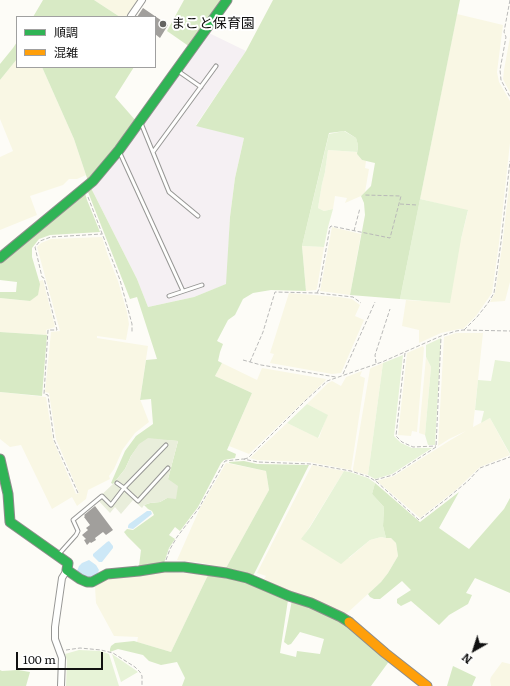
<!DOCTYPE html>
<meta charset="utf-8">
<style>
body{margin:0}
#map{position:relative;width:510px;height:686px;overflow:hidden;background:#fdfcf7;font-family:Literata,"Noto Sans JP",serif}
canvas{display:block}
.legend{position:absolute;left:16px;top:16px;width:140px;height:52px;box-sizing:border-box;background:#fff;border:1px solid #a0a0a0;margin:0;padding:5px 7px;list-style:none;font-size:12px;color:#111}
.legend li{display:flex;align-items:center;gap:8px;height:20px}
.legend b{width:20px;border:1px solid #a0a0a0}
.north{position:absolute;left:454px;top:630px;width:40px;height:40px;-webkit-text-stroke:3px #fff;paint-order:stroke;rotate:219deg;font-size:11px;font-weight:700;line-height:16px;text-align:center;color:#111}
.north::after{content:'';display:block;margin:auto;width:14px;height:18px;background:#111;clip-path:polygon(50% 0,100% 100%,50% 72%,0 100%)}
.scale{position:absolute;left:16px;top:652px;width:87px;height:18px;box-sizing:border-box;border:2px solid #111;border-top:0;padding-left:5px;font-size:12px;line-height:14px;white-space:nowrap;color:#111;-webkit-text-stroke:3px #fff;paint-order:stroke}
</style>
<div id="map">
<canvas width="510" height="686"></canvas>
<ul class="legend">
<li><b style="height:5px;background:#30b455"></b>順調</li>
<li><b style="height:5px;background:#ff9f0a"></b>混雑</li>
</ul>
<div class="north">N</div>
<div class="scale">100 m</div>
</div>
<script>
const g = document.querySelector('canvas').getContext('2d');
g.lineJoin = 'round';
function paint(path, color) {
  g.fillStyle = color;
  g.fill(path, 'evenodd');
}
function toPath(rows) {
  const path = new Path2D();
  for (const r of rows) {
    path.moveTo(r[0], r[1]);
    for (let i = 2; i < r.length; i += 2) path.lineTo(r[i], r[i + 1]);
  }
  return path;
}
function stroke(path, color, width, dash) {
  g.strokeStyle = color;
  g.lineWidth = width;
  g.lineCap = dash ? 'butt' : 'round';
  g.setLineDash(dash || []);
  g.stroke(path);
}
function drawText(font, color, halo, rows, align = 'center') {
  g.font = font + ' Literata,"Noto Sans JP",serif';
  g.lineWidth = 4;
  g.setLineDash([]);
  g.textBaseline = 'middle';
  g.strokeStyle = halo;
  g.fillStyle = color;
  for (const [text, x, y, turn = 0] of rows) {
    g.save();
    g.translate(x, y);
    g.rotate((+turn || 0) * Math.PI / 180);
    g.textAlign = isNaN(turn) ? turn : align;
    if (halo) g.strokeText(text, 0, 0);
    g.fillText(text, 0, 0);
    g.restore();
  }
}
paint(toPath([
 [209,33,246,51,196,125,244,138,235,178,230,217,227,284,194,297,148,307,137,279,91,188]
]), '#f5f0f3');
paint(toPath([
 [94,0,139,0,126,17,120,17],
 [457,14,503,25,497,72,499,82,510,101,510,143,499,243,492,293,476,316,463,329,459,329,441,333,419,343,419,330,402,326,406,300,421,301,461,239,468,211,420,199],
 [510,37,510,92,506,85,503,79,504,70],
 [17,59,17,67,42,67,74,139,86,175,77,179,69,179,63,185,30,196,37,215,0,230,0,157,13,151,0,119,0,80],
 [328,150,357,152,357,154,362,160,366,161,365,168,369,169,365,192,361,196,345,203,347,198,335,196,333,209,324,211,318,208,322,184,325,172],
 [510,178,510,282,505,301,490,302,495,293,502,247],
 [332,227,361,234,350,295,320,291],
 [102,237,108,256,118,281,127,312,129,324,126,340,97,336,97,338,148,346,140,399,149,422,135,433,123,449,114,469,109,476,110,479,88,490,86,499,77,506,72,497,52,509,21,445,10,447,0,439,0,392,46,397,53,440,76,494,79,493,56,439,49,393,45,392,51,332,60,331,37,247,41,243,51,239],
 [302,246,324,247,317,288,316,290,306,291],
 [43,280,55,327,46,330,47,335,0,332,0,298,30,301,40,284,39,281],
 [289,293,339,297,352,299,360,305,355,316,364,320,341,373,332,374,270,363,274,354,270,353],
 [456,333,483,333,473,427,490,418,510,455,480,467,457,489,420,518,377,481,394,476,449,441,466,431,449,439,438,446,444,337],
 [423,346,424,348,417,432,412,431,411,436,398,435,407,353],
 [426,357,431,367,425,435,419,433],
 [222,363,257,380,262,368,326,379,325,381,249,454,229,446,252,393,215,376],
 [383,363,368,475,353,471,353,469,370,369,371,368],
 [362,371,360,376,365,378,351,470,309,462,257,460,250,458,287,423,319,438,327,415,307,404,328,383,332,381,341,386,346,377],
 [226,463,266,471,269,490,226,568,202,563,177,560,200,508],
 [312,465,344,471,302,539,349,558,370,540,381,537,386,538,391,538,396,543,398,556,388,573,381,582,345,615,312,599,291,592,268,581,264,579,266,576,257,573],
 [158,571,208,575,171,652,137,642,138,637,114,636,96,603,95,587,101,581,106,578],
 [502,662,510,664,510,686,491,686,490,680,491,677]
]), '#f9f7e4');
paint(toPath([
 [344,131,356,138,358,145,357,152,328,150,325,172,322,184,318,208,324,211,333,209,328,227,324,247,302,246,329,134],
 [420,199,468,210,461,239,450,303,400,299],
 [441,338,435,445,428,445,425,435,431,367,426,357,426,345],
 [403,355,394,436,401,443,412,448,432,448,392,474,375,479,368,475,383,363],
 [495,360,510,362,510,454,490,418,481,423,484,411,475,410,478,380,491,381],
 [307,404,328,415,318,438,287,423],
 [344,471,350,472,368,478,375,483,372,494,384,507,383,526,386,538,381,537,370,540,341,564,301,539,310,527],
 [79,650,100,651,109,654,119,686,66,686,67,661,65,654],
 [112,654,134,669,138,672,121,682]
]), '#e7f3d7');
paint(toPath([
 [43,0,94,0,120,17,33,17],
 [184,0,224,0,190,47,167,31],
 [273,0,460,0,400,299,350,295,365,215,364,203,361,196,371,186,375,163,362,160,357,154,358,145,356,138,345,131,329,133,302,246,306,291,271,290,253,293,243,299,235,315,228,320,217,341,223,344,220,352,218,361,222,363,215,376,252,393,227,450,236,454,235,458,224,460,221,463,198,507,180,531,175,527,169,535,175,539,169,548,164,563,139,566,141,550,127,536,124,532,127,529,133,530,154,515,152,511,148,509,144,505,150,503,160,502,167,498,168,479,178,441,148,439,139,445,131,456,125,469,113,484,111,483,125,451,136,436,153,424,151,399,140,400,146,360,157,359,137,297,130,299,88,192,91,188,137,279,148,307,194,297,226,284,230,217,235,178,244,138,196,126,246,51],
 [17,42,17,59,0,80,0,64,13,48],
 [42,67,134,67,115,97,136,121,117,148,88,181,74,139],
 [85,193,87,200,100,232,50,235,39,239,32,248,32,257,40,284,38,295,30,301,0,298,0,292,16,292,17,282,0,280,0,262],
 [0,332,47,335,42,396,0,392],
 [244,461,257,464,309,465,253,576,226,568,269,490,266,471,229,463,229,462],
 [375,483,420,522,459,492,439,528,469,549,504,509,510,498,510,593,475,578,466,593,472,595,468,604,449,615,439,625,411,601,401,606,397,603,397,599,411,590,402,581,380,599,374,599,370,597,368,594,381,582,388,573,398,556,396,543,391,538,386,538,383,526,384,507,372,494],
 [208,575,226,576,249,582,288,600,280,653,296,657,297,651,320,654,324,639,300,632,291,644,288,645,284,642,292,600,310,605,349,625,390,660,371,686,182,686,185,678,177,662,161,665,149,661,143,655,118,649,110,652,110,649,111,646,115,643,134,641,171,652],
 [453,666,476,677,472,686,447,686],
 [0,670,2,671,18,670,30,672,26,686,0,686]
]), '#d8eac5');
paint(toPath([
 [148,438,178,441,168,479,178,486,176,499,167,498,160,502,150,503,144,505,142,508,133,500,121,514,115,507,110,513,97,499,113,484,125,469,131,456,139,444]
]), '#e9eedb');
paint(toPath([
 [147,511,151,511,152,514,133,529,128,528,128,526,129,524],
 [109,541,113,546,113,548,102,562,99,562,93,556,93,554,107,542],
 [89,560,96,565,99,570,97,575,91,578,81,575,77,571,79,566,82,563]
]), '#cde8f7');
paint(toPath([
 [143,8,168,25,160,38,155,34,155,17,137,17],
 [95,506,113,530,106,535,103,532,95,538,96,540,91,543,90,542,87,545,84,540,86,539,82,535,88,530,86,528,90,525,84,517,85,516,84,515]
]), '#a19f9c');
const lane = toPath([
 [178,71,201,87],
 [141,123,169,192,198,216],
 [119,151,183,291],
 [153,152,216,66],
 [169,296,202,285],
 [117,483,124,488,138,501,168,468],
 [59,554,76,535,78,531,73,520,102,496,111,505,124,488,166,445]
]);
const street = toPath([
 [131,16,142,0],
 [61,686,62,658,55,639,55,627,62,578,67,570]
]);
const fast = toPath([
 [0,258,93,181,119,150,227,0],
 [0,459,8,494,10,522,68,563,67,570,80,579,87,582,92,582,107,574,139,571,164,567,184,567,226,573,247,578,289,596,311,603,341,617,349,622]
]);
const slow = toPath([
 [349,622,385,653,427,686]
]);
stroke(lane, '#979795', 5);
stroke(street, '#979795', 8);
stroke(fast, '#8e8d8b', 11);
stroke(slow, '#8e8d8b', 11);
stroke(toPath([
 [510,0,504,32,506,37,500,70,501,80,510,97],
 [88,197,120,280,132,324,132,332],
 [400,204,417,205],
 [354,231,360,208],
 [317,293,319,289,330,227,331,226,390,238,401,196,364,195],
 [464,330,477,317,488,303,494,293,501,242,510,161],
 [405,353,396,436,402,442,413,447,436,446],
 [243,360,261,365,336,377],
 [250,362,263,332,275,292,317,293,353,297,361,303],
 [376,363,375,355,390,309],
 [343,374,375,302],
 [244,459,248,458,306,400,327,381,382,362,441,336,456,331,463,330,510,331],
 [375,480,393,475,436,447,441,337],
 [78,493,54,440,48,395,44,394,48,330,57,330,44,278,42,277,35,247,40,241,51,237,102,234],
 [166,560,170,549,177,537,199,508,225,461,243,459,258,462,311,464,351,471,369,477,377,482,419,520,445,500,468,481,480,468,510,457],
 [66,650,80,648,101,650,113,653,135,667,140,672,142,676,142,686]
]), '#b9b9b8', 1, [4, 2]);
stroke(lane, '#fffffe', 3);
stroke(street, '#fffffe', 6);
stroke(fast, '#30b455', 9);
stroke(slow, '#ff9f0a', 9);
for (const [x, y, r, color] of [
 [163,24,4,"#646362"]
]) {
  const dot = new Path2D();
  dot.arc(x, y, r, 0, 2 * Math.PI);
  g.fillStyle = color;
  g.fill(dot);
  stroke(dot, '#fff', 1.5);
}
drawText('14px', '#111', '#fff', [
 ["まこと保育園",171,24]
], 'left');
</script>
